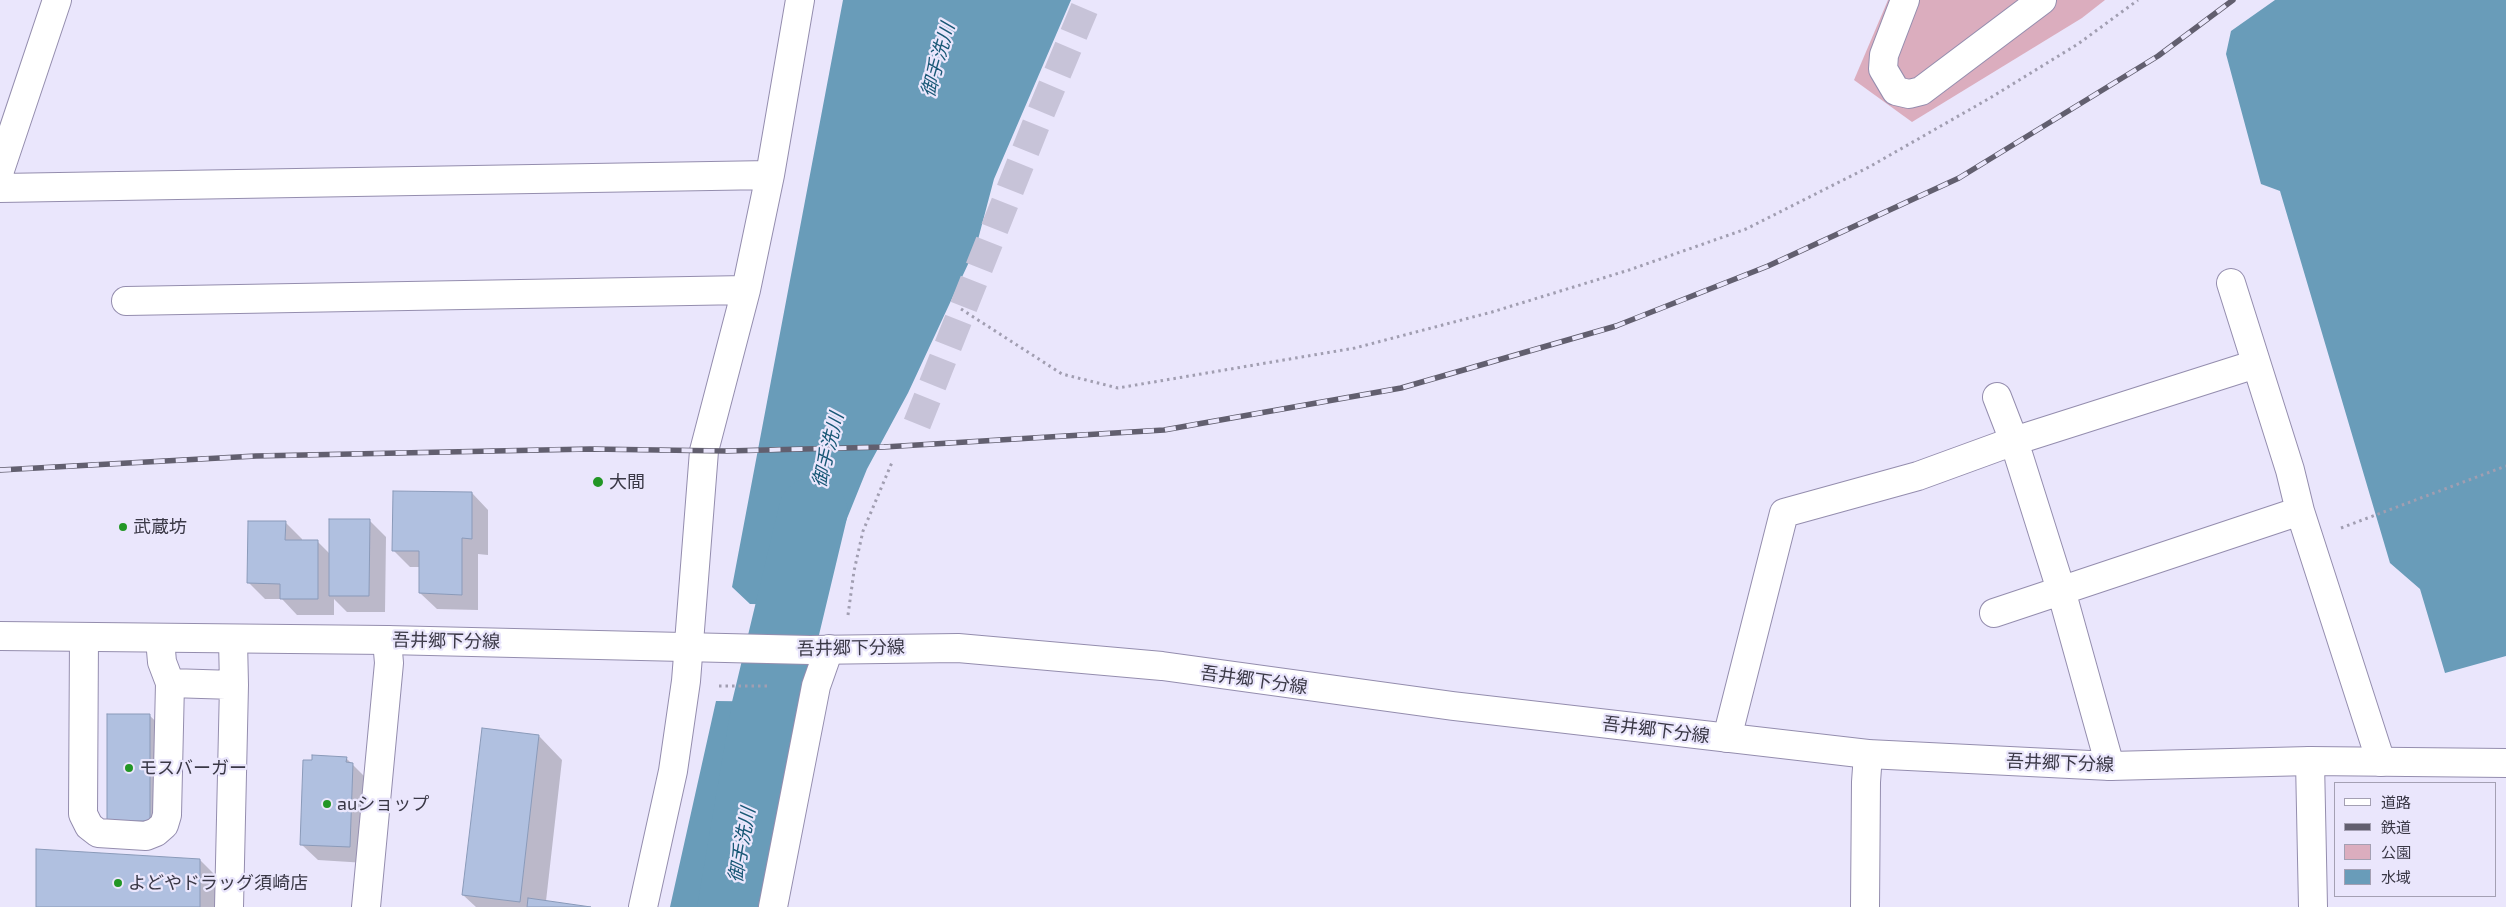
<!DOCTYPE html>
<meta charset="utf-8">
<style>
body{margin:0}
#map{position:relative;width:2506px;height:907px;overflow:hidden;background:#eae6fc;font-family:"Exo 2","Noto Sans JP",sans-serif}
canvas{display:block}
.legend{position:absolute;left:2334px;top:782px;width:162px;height:115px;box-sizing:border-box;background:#eae6fc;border:1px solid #a4a0b3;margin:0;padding:6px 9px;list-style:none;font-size:15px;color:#3a3846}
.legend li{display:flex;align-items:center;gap:10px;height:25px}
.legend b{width:25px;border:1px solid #a4a0b3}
</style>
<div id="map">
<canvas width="2506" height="907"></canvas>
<ul class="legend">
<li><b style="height:6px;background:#fff"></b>道路</li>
<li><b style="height:6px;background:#625f6f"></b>鉄道</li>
<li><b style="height:14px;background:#dbadbe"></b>公園</li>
<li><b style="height:14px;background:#699cb9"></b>水域</li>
</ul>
</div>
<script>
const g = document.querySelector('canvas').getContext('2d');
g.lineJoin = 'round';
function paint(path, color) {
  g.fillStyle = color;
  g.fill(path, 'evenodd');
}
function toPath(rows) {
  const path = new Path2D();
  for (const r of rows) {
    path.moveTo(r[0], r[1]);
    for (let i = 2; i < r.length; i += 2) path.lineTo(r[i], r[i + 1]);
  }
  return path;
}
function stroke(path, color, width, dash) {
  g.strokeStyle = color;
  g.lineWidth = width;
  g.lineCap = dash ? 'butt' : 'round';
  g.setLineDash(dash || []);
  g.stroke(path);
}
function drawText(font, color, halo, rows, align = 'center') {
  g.font = font + ' "Exo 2","Noto Sans JP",sans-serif';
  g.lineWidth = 4.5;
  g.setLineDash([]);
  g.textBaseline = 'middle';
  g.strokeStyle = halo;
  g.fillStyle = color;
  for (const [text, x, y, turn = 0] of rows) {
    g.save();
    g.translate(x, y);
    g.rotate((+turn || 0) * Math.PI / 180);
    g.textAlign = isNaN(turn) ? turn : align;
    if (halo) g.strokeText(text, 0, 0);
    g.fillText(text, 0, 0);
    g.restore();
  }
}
paint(toPath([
 [1888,0,2105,0,2082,18,1912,122,1854,80]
]), '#dbadbe');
paint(toPath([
 [843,0,1071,0,994,179,976,247,908,393,867,469,812,605,750,604,732,587],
 [2275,0,2506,0,2506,656,2445,673,2420,589,2390,563,2280,191,2261,184,2226,54,2231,31],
 [716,701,793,702,749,907,670,907]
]), '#699cb9');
paint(toPath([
 [472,493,488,510,488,555,478,554,478,610,437,609,420,593,420,567,410,567,394,551],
 [369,520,386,537,385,612,347,612,334,599,334,615,297,615,282,599,265,599,249,583,285,522,302,539,302,541,317,541,330,554],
 [149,715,166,731,166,837,108,821],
 [539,736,562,760,546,901,585,907,476,907,463,895],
 [346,758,369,781,366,863,318,860,301,844],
 [200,860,229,889,229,907,37,907]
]), '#0003');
stroke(toPath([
 [732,907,766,708,813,512]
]), '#699cb9', 69);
const building = toPath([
 [393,491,472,492,472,539,462,538,462,595,419,593,419,551,392,551,393,491],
 [329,519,370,519,369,596,329,596,329,519],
 [248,521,286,521,285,540,318,540,318,599,280,599,280,584,247,583,248,521],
 [107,714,150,714,150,821,107,821,107,714],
 [482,728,539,735,520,902,462,895,482,728],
 [312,755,347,757,346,762,353,763,350,847,300,845,303,760,312,760,312,755],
 [36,849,200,859,200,907,36,907,36,849],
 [528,898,591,907,527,907,528,898]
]);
paint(building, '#b0c0e0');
stroke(building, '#8a9ab9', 1);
stroke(toPath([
 [917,424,1037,122,1088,0]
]), '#c7c3d8', 28, [28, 14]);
const minor = toPath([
 [1905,0,1884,55,1883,69,1896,91,1909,94,1921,91,2042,0],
 [0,170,57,0],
 [0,188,770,175],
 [2231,283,2290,470,2300,511,2381,762],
 [126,301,746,290],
 [1997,397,2014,441,2061,590,2110,766],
 [1994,613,2300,511],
 [84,637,83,814,89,826,98,833,146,836,156,832,164,825,167,815,170,683,162,662,160,639],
 [170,683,234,685],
 [1727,738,1784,513,1918,476,2014,441,2256,364],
 [2310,761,2313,907],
 [229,907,234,685,233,640],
 [366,907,389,663,387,640],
 [643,907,673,771,686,681,704,451,746,290,770,175,800,0],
 [773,907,816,686,829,649],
 [1865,907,1866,782,1868,754]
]);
const major = toPath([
 [0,636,387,640,810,650,958,648,1162,666,1453,706,1868,754,2110,766,2310,761,2506,763]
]);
stroke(minor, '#948dae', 30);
stroke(major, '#948dae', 30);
stroke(toPath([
 [961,309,1062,374,1118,388,1355,348,1492,312,1629,270,1746,229,1869,167,1990,98,2078,44,2138,0],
 [2341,528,2506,466],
 [848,615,854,571,863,531,893,460],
 [719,686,768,686]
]), '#a19eb1', 3, [2.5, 4]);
stroke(minor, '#fff', 28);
stroke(major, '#fff', 28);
const rail = toPath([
 [0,470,256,456,590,449,726,451,884,447,1164,430,1401,388,1616,326,1768,266,1959,178,2158,56,2233,0]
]);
stroke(rail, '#625f6f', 5.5);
stroke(rail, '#eae6fc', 4, [11]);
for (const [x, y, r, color] of [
 [598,482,6,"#229625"],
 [123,527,5,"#229625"],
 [129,768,5,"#229625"],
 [327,804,5,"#229625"],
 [118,883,5,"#229625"]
]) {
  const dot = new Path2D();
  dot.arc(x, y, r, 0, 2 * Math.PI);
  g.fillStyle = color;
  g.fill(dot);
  stroke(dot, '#eae6fc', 2);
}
drawText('18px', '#3a3846', '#eae6fc', [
 ["大間",609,482],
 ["武蔵坊",133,527],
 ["モスバーガー",139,768],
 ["auショップ",337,804],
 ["よどやドラッグ須崎店",128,883]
], 'left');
drawText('18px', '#3a3846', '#eae6fc', [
 ["吾井郷下分線",446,641,1],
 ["吾井郷下分線",851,648,-1],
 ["吾井郷下分線",1254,680,8],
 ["吾井郷下分線",1656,730,7],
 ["吾井郷下分線",2060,763,2]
]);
drawText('italic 19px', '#195876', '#eae6fc', [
 ["御手洗川",938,60,-74],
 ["御手洗川",828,450,-76],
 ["御手洗川",742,845,-80]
]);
</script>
